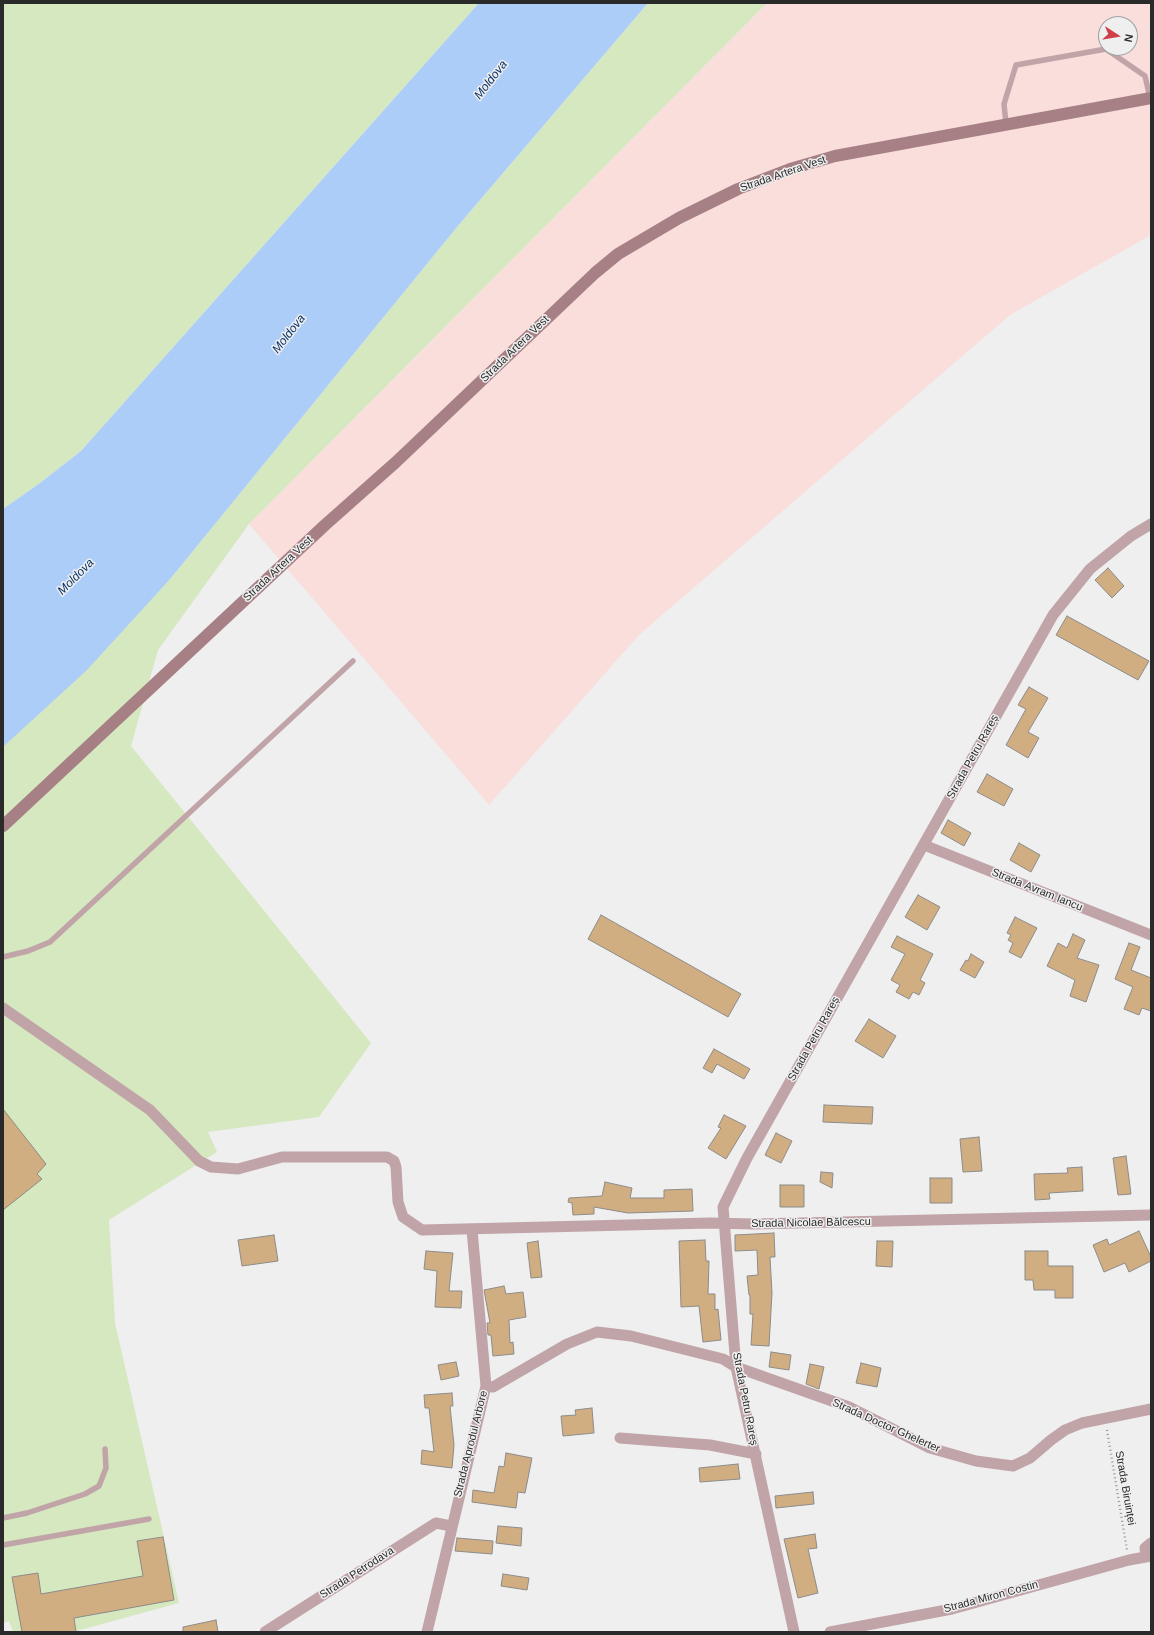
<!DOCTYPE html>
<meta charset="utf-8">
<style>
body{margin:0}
#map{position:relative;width:1154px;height:1635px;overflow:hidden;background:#efeff0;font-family:Helvetica,sans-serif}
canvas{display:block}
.frame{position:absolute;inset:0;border:4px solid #2a2a2a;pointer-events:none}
.north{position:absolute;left:1098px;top:16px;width:40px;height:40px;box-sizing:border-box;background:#efeff0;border:1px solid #a0a0a1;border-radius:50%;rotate:102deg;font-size:11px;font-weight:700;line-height:16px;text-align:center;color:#2a2a2a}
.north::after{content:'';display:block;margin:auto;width:14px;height:18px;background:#cf3f4a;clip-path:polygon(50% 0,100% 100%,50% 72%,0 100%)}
</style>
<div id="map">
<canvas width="1154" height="1635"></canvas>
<div class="frame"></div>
<div class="north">N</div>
</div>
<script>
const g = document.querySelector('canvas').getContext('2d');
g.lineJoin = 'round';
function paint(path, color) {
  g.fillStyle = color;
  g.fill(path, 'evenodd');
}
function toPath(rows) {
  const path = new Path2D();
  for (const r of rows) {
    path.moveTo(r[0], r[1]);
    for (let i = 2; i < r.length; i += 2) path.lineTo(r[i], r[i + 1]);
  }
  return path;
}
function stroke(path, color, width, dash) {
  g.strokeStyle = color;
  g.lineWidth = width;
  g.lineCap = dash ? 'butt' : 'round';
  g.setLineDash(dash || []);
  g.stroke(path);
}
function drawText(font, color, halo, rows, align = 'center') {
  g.font = font + ' Helvetica,sans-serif';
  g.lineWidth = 3;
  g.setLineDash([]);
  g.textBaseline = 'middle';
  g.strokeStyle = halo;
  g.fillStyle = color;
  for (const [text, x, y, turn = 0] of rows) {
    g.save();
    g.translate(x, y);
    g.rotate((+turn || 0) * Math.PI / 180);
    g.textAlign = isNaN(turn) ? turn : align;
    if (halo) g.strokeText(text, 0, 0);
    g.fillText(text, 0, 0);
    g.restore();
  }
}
paint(toPath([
 [767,3,1151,3,1151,235,1010,315,639,635,489,805,249,524],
 [1106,24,1130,24,1130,48,1106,48]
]), '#f9dedc');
paint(toPath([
 [3,3,479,3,81,451,40,483,3,509],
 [648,3,767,3,249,524,158,650,131,746,371,1043,319,1117,208,1132,217,1152,109,1220,115,1323,179,1603,73,1632,13,1632,9,1621,3,1623,3,747,171,578,457,227]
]), '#d6e8c0');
paint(toPath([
 [479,3,648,3,457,227,171,578,87,670,3,747,3,509,40,483,81,451]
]), '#adcdf9');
const building = toPath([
 [1108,568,1124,586,1112,598,1095,580,1108,568],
 [1067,616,1149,661,1138,680,1056,635,1067,616],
 [1029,687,1048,698,1028,732,1039,738,1028,758,1006,745,1026,709,1018,705,1029,687],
 [987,774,1013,789,1004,806,977,792,987,774],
 [948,820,971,833,964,846,941,833,948,820],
 [1019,843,1040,855,1031,872,1010,860,1019,843],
 [918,895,940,907,927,930,905,917,918,895],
 [601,915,741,994,728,1017,588,939,601,915],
 [1015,917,1037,928,1021,958,1009,952,1013,943,1008,940,1011,935,1007,933,1015,917],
 [1073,934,1085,940,1077,958,1099,965,1086,1002,1070,996,1075,980,1047,966,1058,943,1067,948,1073,934],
 [897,936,933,954,920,980,925,983,919,995,913,992,909,999,896,992,900,985,891,980,905,954,891,947,897,936],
 [1129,943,1140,947,1131,970,1151,978,1151,1011,1142,1008,1139,1015,1124,1009,1133,987,1115,979,1129,943],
 [971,954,984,962,975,978,960,970,966,960,968,961,971,954],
 [869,1019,896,1036,883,1058,855,1041,869,1019],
 [714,1049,750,1069,744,1079,717,1064,712,1073,703,1068,714,1049],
 [824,1105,873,1107,872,1124,823,1122,824,1105],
 [3,1109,46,1164,37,1174,42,1179,3,1210,3,1109],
 [724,1115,746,1126,726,1159,708,1148,721,1128,718,1127,724,1115],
 [776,1133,792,1141,781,1163,765,1155,776,1133],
 [979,1137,982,1171,963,1172,960,1139,979,1137],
 [1126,1156,1131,1194,1118,1195,1113,1158,1126,1156],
 [1082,1167,1083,1191,1049,1193,1050,1199,1035,1200,1034,1174,1068,1173,1067,1168,1082,1167],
 [821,1172,833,1173,832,1188,820,1182,821,1172],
 [930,1178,952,1178,952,1203,930,1203,930,1178],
 [605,1182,632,1188,630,1198,664,1198,664,1190,692,1189,693,1211,628,1213,594,1207,594,1214,573,1215,572,1203,568,1202,569,1198,602,1196,605,1182],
 [780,1185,804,1185,804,1207,780,1207,780,1185],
 [1139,1231,1151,1257,1151,1261,1129,1272,1125,1263,1104,1272,1093,1245,1107,1239,1109,1245,1139,1231],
 [774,1233,775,1257,770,1257,772,1293,769,1346,751,1345,753,1314,750,1314,750,1295,749,1295,747,1276,758,1275,757,1250,735,1251,735,1235,774,1233],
 [274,1235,278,1261,242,1266,238,1240,274,1235],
 [705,1240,706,1261,709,1261,708,1294,715,1294,715,1310,718,1309,721,1340,703,1342,699,1306,681,1307,679,1241,705,1240],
 [538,1241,542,1277,531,1278,527,1243,538,1241],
 [877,1241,893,1241,892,1267,876,1266,877,1241],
 [426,1251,453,1253,449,1291,462,1291,461,1308,435,1307,437,1271,424,1269,426,1251],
 [1025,1251,1048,1251,1048,1266,1073,1266,1073,1298,1055,1298,1055,1290,1034,1290,1033,1280,1025,1280,1025,1251],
 [504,1286,506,1294,523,1292,526,1317,509,1320,510,1343,513,1342,514,1354,493,1356,491,1335,488,1335,487,1323,490,1323,484,1290,504,1286],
 [771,1352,791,1355,789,1370,769,1367,771,1352],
 [456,1362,459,1376,441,1380,438,1365,456,1362],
 [861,1363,881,1368,877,1387,856,1383,861,1363],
 [810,1364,824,1367,819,1389,806,1384,810,1364],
 [452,1393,453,1406,450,1406,454,1445,452,1468,421,1464,422,1450,434,1452,429,1408,425,1408,424,1395,452,1393],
 [592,1408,594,1433,563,1436,561,1416,576,1415,575,1410,592,1408],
 [506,1453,532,1458,525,1493,518,1492,516,1508,472,1502,473,1490,494,1493,499,1466,504,1467,506,1453],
 [738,1464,740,1479,700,1482,699,1468,738,1464],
 [813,1492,814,1504,776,1508,775,1496,813,1492],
 [498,1526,522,1528,521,1546,496,1543,498,1526],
 [815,1534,817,1548,808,1549,818,1593,798,1598,784,1539,815,1534],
 [163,1537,174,1600,74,1618,76,1632,22,1632,12,1577,38,1573,41,1594,143,1576,137,1541,163,1537],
 [457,1538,493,1541,492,1554,455,1551,457,1538],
 [503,1574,529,1578,527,1590,501,1586,503,1574],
 [216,1620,218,1632,183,1632,183,1627,216,1620]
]);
paint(building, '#d0ae81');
stroke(building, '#8c8b8a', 1);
stroke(toPath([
 [1107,1430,1127,1550]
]), '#989899', 2.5, [1, 3]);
stroke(toPath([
 [1006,124,1004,104,1016,65,1106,49,1145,76,1150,98],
 [3,957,28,951,50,942,353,661],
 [3,1518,27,1513,85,1494,99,1486,106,1468,105,1449],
 [3,1545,149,1519]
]), '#c0a4a8', 5.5);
stroke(toPath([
 [924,845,1151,935],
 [3,1008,150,1110,199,1161,211,1167,238,1169,282,1157,387,1157,394,1161,396,1167,398,1202,403,1217,422,1230,710,1223,754,1224,1151,1215],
 [486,1386,493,1387,567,1344,597,1332,631,1336,723,1359,736,1367,849,1407,930,1448,976,1461,1013,1466,1030,1458,1051,1440,1065,1430,1082,1423,1151,1409],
 [620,1438,710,1445,756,1454],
 [1146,1557,1145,1548,1151,1543],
 [265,1632,436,1523,451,1526],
 [427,1632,486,1386,472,1230],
 [794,1632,736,1367,723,1207,747,1158,1053,615,1090,569,1131,536,1151,524],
 [830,1632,952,1609,1129,1560,1151,1556]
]), '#c0a4a8', 11);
stroke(toPath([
 [3,826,325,525,396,462,595,273,618,254,679,218,738,189,790,169,835,156,1151,98]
]), '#a78085', 12);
drawText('11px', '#2a2a2a', '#efeff0', [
 ["Strada Artera Vest",783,174,-19],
 ["Strada Artera Vest",515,349,-44],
 ["Strada Artera Vest",278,569,-43],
 ["Strada Petru Rareș",973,757,-61],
 ["Strada Avram Iancu",1037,890,22],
 ["Strada Petru Rareș",814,1039,-61],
 ["Strada Nicolae Bălcescu",811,1223,-1],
 ["Strada Petru Rareș",745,1399,79],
 ["Strada Doctor Ghelerter",886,1426,24],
 ["Strada Aprodul Arbore",471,1444,-76],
 ["Strada Biruinței",1125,1488,80],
 ["Strada Petrodava",357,1573,-33],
 ["Strada Miron Costin",991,1597,-15]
]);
drawText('italic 12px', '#093266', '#efeff0', [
 ["Moldova",491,80,-52],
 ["Moldova",289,334,-52],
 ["Moldova",76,577,-45]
]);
</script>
